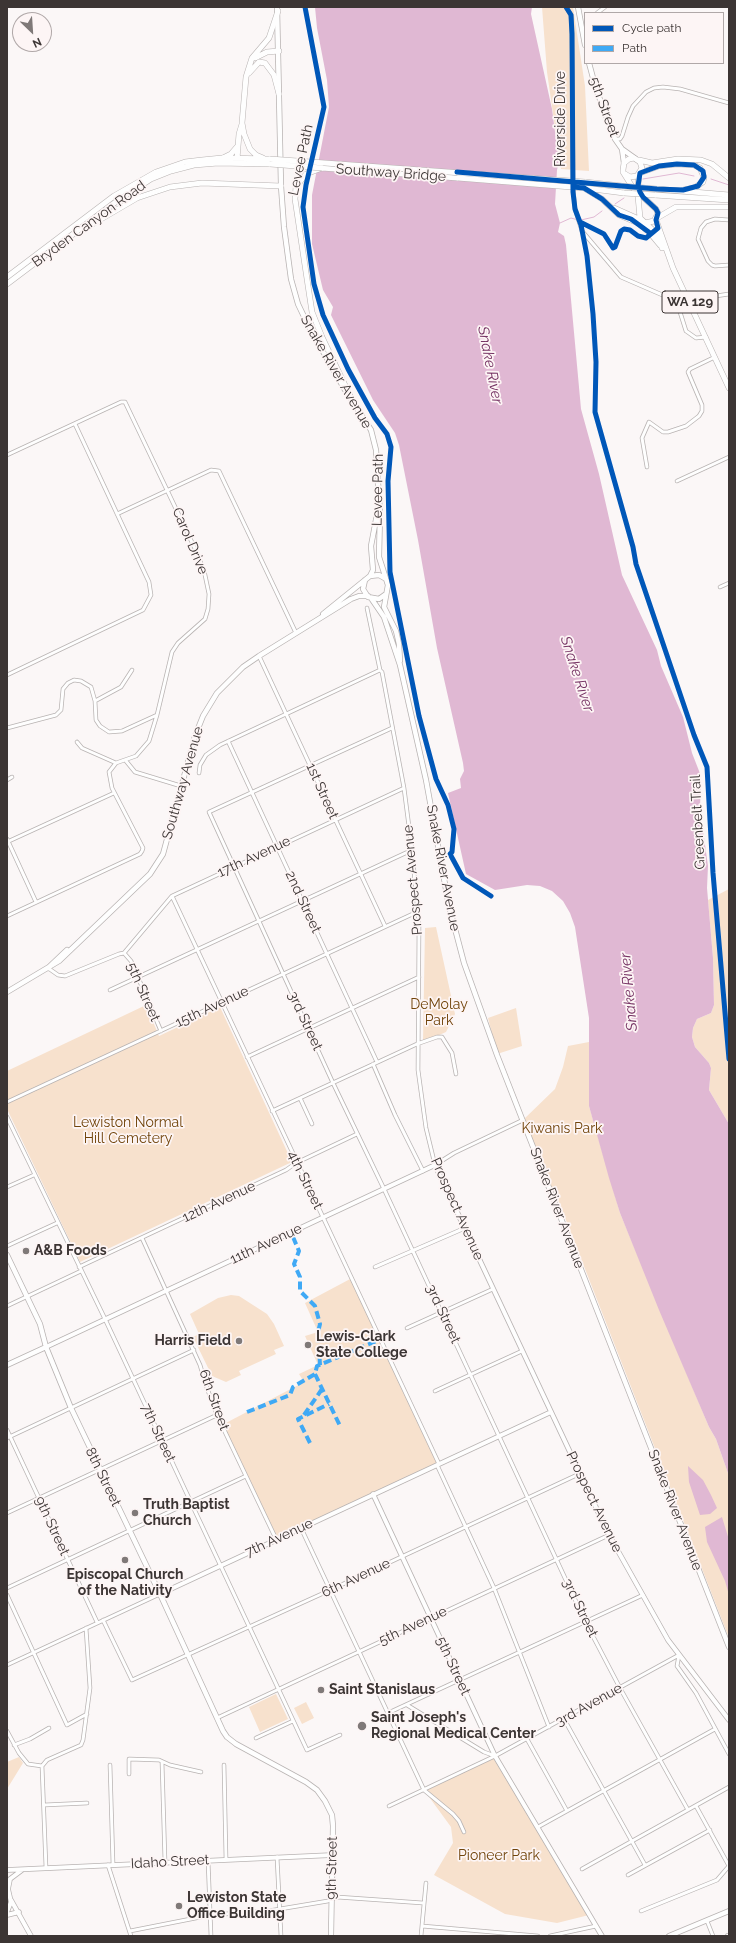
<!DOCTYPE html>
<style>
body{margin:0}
#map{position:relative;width:736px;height:1943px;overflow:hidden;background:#fbf7f7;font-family:Raleway,sans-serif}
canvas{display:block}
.frame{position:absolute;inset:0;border:8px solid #3c3534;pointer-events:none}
.legend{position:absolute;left:584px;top:12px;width:140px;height:52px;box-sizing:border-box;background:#fdf5f5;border:1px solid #b0a8a8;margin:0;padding:5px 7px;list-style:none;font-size:12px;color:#3c3534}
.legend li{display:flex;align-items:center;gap:8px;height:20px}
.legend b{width:20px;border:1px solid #b0a8a8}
.north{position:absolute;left:12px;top:12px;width:40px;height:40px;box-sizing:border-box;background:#fdf5f5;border:1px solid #b0a8a8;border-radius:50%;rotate:155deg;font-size:11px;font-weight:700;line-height:16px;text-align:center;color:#3c3534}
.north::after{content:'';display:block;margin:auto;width:14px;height:18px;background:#7f7978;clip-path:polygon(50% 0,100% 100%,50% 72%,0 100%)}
</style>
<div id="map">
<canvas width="736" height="1943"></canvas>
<div class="frame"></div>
<ul class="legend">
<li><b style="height:5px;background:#0057b8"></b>Cycle path</li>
<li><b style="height:5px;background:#3fa9f5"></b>Path</li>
</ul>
<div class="north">N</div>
</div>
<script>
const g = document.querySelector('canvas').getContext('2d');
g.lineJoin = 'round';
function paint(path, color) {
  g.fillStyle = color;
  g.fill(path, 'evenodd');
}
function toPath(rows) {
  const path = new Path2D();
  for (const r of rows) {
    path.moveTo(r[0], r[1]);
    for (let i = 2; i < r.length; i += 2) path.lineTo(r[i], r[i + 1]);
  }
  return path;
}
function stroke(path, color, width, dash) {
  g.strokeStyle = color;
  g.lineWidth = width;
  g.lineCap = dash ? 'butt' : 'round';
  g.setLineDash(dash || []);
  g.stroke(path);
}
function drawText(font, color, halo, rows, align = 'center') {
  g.font = font + ' Raleway,sans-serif';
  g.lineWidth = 3.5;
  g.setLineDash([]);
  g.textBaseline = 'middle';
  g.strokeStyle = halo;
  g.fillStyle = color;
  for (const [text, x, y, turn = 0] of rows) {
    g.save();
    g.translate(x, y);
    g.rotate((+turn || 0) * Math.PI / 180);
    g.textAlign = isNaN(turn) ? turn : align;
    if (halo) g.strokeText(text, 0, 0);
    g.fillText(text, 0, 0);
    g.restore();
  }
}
paint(toPath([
 [542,7,573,7,585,86,589,171,561,169,547,72],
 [729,889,729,1124,709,1090,711,1068,709,1063,695,1047,692,1037,693,1028,697,1019,711,1013,714,1005,713,958,708,900],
 [436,927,455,1014,446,1032,423,1042,425,928],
 [146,1005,159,1036,220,1007,292,1162,80,1262,7,1109,7,1071],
 [516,1008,522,1046,497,1054,488,1018],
 [589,1042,589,1106,620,1213,709,1427,716,1439,729,1476,729,1638,555,1192,552,1193,523,1120,555,1089,563,1067,568,1046],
 [352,1278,439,1464,276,1539,222,1425,304,1382,299,1374,318,1365,305,1336,318,1332,305,1303],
 [231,1295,239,1296,267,1314,274,1324,284,1346,274,1350,276,1354,239,1371,241,1375,226,1382,212,1376,193,1337,199,1334,190,1314,218,1298],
 [276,1694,288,1719,260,1732,249,1707],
 [306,1702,314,1718,302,1724,294,1708],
 [495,1756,589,1915,557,1923,505,1914,434,1875,453,1843,451,1827,424,1790],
 [19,1757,23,1763,7,1789,7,1762]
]), '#f7e1cd');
paint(toPath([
 [315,7,532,7,531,14,552,109,559,162,557,170,555,204,560,223,558,232,564,236,566,245,581,409,599,474,622,575,657,650,661,666,683,717,692,753,701,776,700,809,708,866,707,888,713,958,714,1005,711,1013,697,1019,693,1028,692,1037,695,1047,709,1063,711,1068,709,1090,729,1124,729,1476,716,1439,709,1427,659,1310,620,1213,609,1178,589,1106,589,1018,575,927,570,913,563,901,552,891,540,886,527,885,495,890,466,874,448,793,461,788,460,779,464,771,463,763,437,648,418,540,399,445,395,433,373,400,331,315,333,307,323,290,312,244,312,195,329,107,327,80,317,28],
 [688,1466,703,1480,711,1495,717,1508,710,1514,700,1515,689,1482],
 [722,1517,729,1540,729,1595,725,1581,707,1542,705,1527]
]), '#e0b8d3');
stroke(toPath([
 [643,179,679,173,694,176],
 [711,179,729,185],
 [615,204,624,198],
 [581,220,594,217,602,211],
 [560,223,571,218,578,220]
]), '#e0b8d3', 1);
const minor = toPath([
 [566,7,571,15,572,34,573,181],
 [597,13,605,7],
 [615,139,620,139,622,136,628,117,633,106,646,92,654,88,663,87,680,89,729,103],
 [573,187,575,209,582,231,621,277,674,300,680,312,686,331,696,338,706,337],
 [729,220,715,219,706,222,701,228,698,239,708,261,712,265,715,266,729,265],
 [689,300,729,294],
 [7,455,121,402,125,402,198,555,205,575,209,594,208,609,205,619,178,643,172,652,157,715,149,741,136,756,116,763,109,772,112,788,143,848,142,851,140,854,7,916],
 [647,467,642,438,649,422,663,432,668,432,686,426,699,416,702,411,702,405,688,372,690,369,715,357],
 [677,481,729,457],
 [117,514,211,470,219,471,296,633],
 [720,587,729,583],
 [367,608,380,670,382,672,404,788,412,850,419,926,418,1070,426,1128,435,1165,454,1153,523,1120],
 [259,656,385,926],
 [7,675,143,610,151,595,149,582,75,424],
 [95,701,121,687,132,670],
 [7,728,56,715,61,710,63,689,68,683,74,680,81,681,91,687,95,701,96,720,100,726,109,732,122,731,157,715],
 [392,728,209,812,333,1083,384,1189,585,1621,620,1688,688,1810],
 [228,741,377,1062],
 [77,742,82,748,116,763],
 [126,761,135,772,181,786],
 [199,773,200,765,206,755,220,745,380,670],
 [7,780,12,777],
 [7,839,36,902],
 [7,842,114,793],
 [172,896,439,1464],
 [124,953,172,896,404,788],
 [124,953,131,961,161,1031],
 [48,968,58,975,65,976,119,954,124,953],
 [110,990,412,850],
 [247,1057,419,977],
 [373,1064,395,1115,423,1171],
 [300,1098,312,1124],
 [7,1102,417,912],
 [272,1111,417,1044,437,1037,442,1037,452,1053,456,1074],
 [7,1117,105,1319,307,1750,340,1735],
 [7,1187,34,1175],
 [142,1238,200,1365,207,1388,217,1415,276,1539],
 [7,1246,57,1223],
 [79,1267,286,1170,296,1163,357,1134],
 [375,1267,465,1228],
 [7,1306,81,1271],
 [407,1328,493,1289],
 [435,1391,522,1351],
 [7,1430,97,1622],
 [7,1438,194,1350],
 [437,1465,494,1588,549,1727],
 [7,1513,217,1415],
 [301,1528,424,1790,453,1814,459,1821,464,1832],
 [7,1588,246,1476],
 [7,1595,67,1725,87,1714],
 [103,1620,132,1680,326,1592,579,1474],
 [679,1655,677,1666,696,1693,729,1754],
 [7,1665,160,1594],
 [407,1705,484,1752,495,1756],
 [388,1713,643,1595],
 [217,1718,609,1535],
 [564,1719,645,1865],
 [7,1731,19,1753,28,1764,42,1766],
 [256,1738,293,1721],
 [527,1739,567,1811],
 [14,1745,30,1739,49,1728],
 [162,1762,165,1862],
 [110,1765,113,1864],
 [224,1765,226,1859],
 [129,1774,129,1759,159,1760,170,1765,201,1772],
 [44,1805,87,1803],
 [389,1806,495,1756,679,1655],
 [696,1806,729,1866],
 [538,1827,715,1729],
 [277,1857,281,1936],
 [208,1860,211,1936],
 [108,1865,131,1936],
 [46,1868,42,1766,47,1760,81,1745,83,1740,90,1688,86,1628],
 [582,1869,729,1787],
 [628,1875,710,1830],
 [641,1911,717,1880,729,1866],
 [707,1921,713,1936],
 [422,1926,538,1936],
 [130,1931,211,1915,268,1911,328,1901,337,1897,423,1903],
 [421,1936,426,1883],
 [550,1936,596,1926]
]);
const tertiary = toPath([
 [46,1347,435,1165,609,1535,668,1640,729,1720],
 [373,1494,495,1756,602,1936],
 [160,1594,551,1412],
 [7,1870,333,1855],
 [11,1900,31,1936],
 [7,1912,11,1902,8,1889,10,1879,22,1870],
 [7,1915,19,1912]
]);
const secondary = toPath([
 [277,7,281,186,284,227,291,279,298,304,309,327,345,390],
 [578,7,585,45],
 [589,63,596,89,615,139,622,149,636,159],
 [622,149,624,163],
 [351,399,371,430,376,450,380,514,379,557,388,585,384,607,396,631,399,644,400,661],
 [370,576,373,570,371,546,378,509],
 [365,580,363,589,368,597,379,599,386,594],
 [371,598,384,617,400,665,426,780,449,906,464,963,497,1055,729,1647],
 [323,614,370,576,379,575,386,579],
 [48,968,67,950],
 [7,992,59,961,150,874,163,854,195,736,203,716,217,693,243,667,259,656,351,599,359,596,368,596],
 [7,1255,40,1324,46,1347,71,1408,160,1594,223,1731,227,1737,236,1744,306,1782,317,1790,325,1801,332,1815,333,1826,331,1936],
 [7,1365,46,1347],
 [669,1936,729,1911],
 [728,1936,729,1936]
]);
const primary = toPath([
 [255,58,267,52,279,51],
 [249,73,259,62,265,63,274,75,279,94],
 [223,158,231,154,237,147],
 [263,158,256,155,250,149,244,134,242,123,246,77,252,58,269,38,278,11],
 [237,159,239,134,242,124],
 [639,160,652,163,678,159,701,160,712,164,729,178],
 [640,173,659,166,677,164,694,165,700,168,704,177,703,182,694,188,683,190],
 [625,174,630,177,637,176,642,168,640,162,634,158,629,159,624,163,623,170,623,172,638,196,640,218,657,234,662,248],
 [639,175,638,186,643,197,656,209,658,213,654,221,645,223],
 [585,182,622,186],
 [584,188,602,199,619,215,638,223,650,233,660,245],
 [585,188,624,193],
 [657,189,729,195],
 [655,195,729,200],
 [614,208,641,220],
 [657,218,676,207,729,207],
 [656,220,673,268,729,388],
 [84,229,137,198,170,187,202,183,281,186],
 [7,277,114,196,156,172,185,162,202,160,222,158,270,159],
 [7,284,117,201,151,179,171,171,194,165,218,163,270,164],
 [353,402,322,337,312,312,295,199,296,187,306,174,322,168,458,178]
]);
stroke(minor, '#b8b3b2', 4.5);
stroke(tertiary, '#b8b3b2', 5.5);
stroke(secondary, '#b8b3b2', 6);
stroke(primary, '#b8b3b2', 6);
stroke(minor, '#fefefe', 3);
stroke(tertiary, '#fefefe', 4);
stroke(secondary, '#fefefe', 4.5);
stroke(primary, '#fefefe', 5);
const primaryBridge = toPath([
 [270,159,585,182],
 [270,164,322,168],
 [458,178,584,188],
 [622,186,657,189],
 [624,193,655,195]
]);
stroke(primaryBridge, '#b8b3b2', 6, []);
stroke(primaryBridge, '#fefefe', 5);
stroke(toPath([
 [293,1237,299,1251,294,1264,300,1277,300,1291,315,1306,320,1324,318,1332,320,1365],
 [315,1374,341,1428],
 [247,1412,290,1395,293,1387,315,1374,317,1366,381,1339],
 [304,1415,322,1389],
 [310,1443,298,1419,329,1404]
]), '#3fa9f5', 4, [8, 4]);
stroke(toPath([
 [305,7,324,107,306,185,303,207,314,284,323,315,348,369,375,418,387,434,391,447,388,481,390,572,419,716,436,779,448,805,454,829,452,852,450,854,463,878,491,896],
 [566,7,571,15,572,34,573,192,575,209,581,225,587,256,593,314,596,362,595,412,633,547,636,564,694,735,707,767,713,873,729,1059],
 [457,172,622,186,657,189,683,190,698,186,704,177,703,171,694,165,677,164,659,166,640,173,638,186,640,192,643,197,656,209,658,213,656,220,658,228,646,238,638,236,630,230,624,229,621,231,615,247,613,248,604,234,580,222],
 [573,187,584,188,602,199,619,215,631,219,650,233]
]), '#0057b8', 5);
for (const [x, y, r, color] of [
 [26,1251,4,"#7f7978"],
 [239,1341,4,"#7f7978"],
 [308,1345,4,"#7f7978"],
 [135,1513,4,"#7f7978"],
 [125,1560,4,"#7f7978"],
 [321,1690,4,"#7f7978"],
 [362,1726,5,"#7f7978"],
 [179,1906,4,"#7f7978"]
]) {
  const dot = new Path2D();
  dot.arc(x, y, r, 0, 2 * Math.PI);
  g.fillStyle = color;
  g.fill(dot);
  stroke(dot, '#fdf5f5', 1.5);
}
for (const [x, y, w] of [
 [690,302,56]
]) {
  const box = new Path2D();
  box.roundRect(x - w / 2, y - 11, w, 22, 3);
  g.fillStyle = '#fdf5f5';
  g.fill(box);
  stroke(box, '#3c3534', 1);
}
drawText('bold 13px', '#3c3534', null, [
 ["WA 129",690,302]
]);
drawText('14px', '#3c3534', '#fdf5f5', [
 ["5th Street",604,107,70],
 ["Riverside Drive",561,119,-90],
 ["Levee Path",301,160,-78],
 ["Southway Bridge",391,173,4],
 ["Bryden Canyon Road",89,224,-36],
 ["Snake River Avenue",336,372,60],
 ["Levee Path",378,490,-89],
 ["Carol Drive",190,541,67],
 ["Southway Avenue",183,783,-74],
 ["1st Street",322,791,66],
 ["Greenbelt Trail",698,822,-93],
 ["17th Avenue",254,857,-25],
 ["Snake River Avenue",443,868,79],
 ["Prospect Avenue",413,880,-95],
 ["2nd Street",303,902,65],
 ["5th Street",143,992,66],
 ["15th Avenue",212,1007,-25],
 ["3rd Street",305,1021,65],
 ["4th Street",305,1180,64],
 ["12th Avenue",219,1202,-25],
 ["Snake River Avenue",557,1208,69],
 ["Prospect Avenue",457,1209,66],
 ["11th Avenue",266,1244,-25],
 ["3rd Street",443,1314,65],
 ["6th Street",214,1400,70],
 ["7th Street",158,1433,65],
 ["8th Street",103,1477,64],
 ["Prospect Avenue",594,1502,64],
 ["Snake River Avenue",675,1510,69],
 ["9th Street",52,1526,65],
 ["7th Avenue",279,1538,-25],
 ["6th Avenue",356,1578,-25],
 ["3rd Street",580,1608,64],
 ["5th Avenue",413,1626,-25],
 ["5th Street",453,1666,65],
 ["3rd Avenue",589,1705,-29],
 ["Idaho Street",170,1862,-3],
 ["9th Street",332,1868,-89]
]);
drawText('14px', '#71440a', '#fdf5f5', [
 ["DeMolay",439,1005],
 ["Park",439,1021],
 ["Lewiston Normal",128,1123],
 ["Hill Cemetery",128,1139],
 ["Kiwanis Park",562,1129],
 ["Pioneer Park",499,1856]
]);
drawText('bold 14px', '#3c3534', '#fdf5f5', [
 ["A&B Foods",34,1251],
 ["Lewis-Clark",316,1337],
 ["State College",316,1353],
 ["Harris Field",231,1341,"right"],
 ["Truth Baptist",143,1505],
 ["Church",143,1521],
 ["Episcopal Church",125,1575,"center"],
 ["of the Nativity",125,1591,"center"],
 ["Saint Stanislaus",329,1690],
 ["Saint Joseph's",371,1718],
 ["Regional Medical Center",371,1734],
 ["Lewiston State",187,1898],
 ["Office Building",187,1914]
], 'left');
drawText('italic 15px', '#763364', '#fdf5f5', [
 ["Snake River",490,365,79],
 ["Snake River",577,674,72],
 ["Snake River",629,992,-95]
]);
</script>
